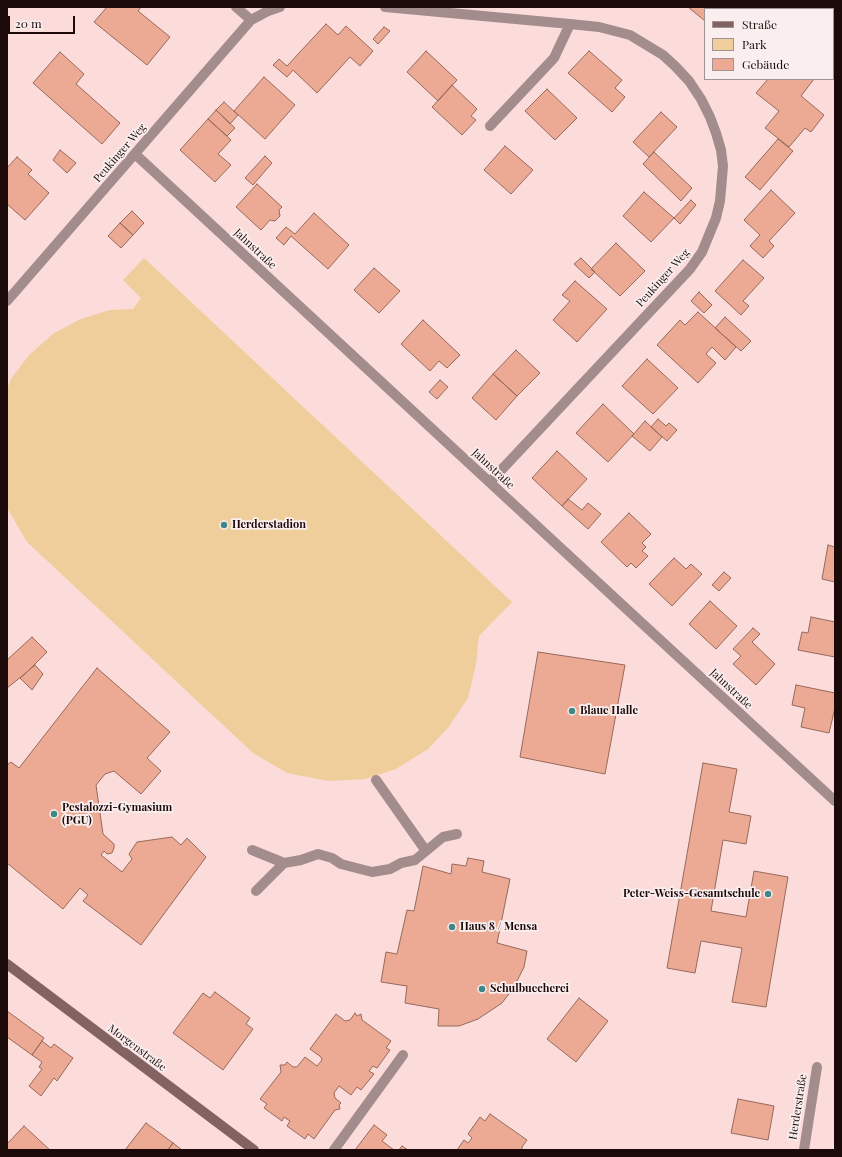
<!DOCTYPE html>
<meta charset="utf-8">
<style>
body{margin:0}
#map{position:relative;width:842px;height:1157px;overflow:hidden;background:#fcdbdb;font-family:"Playfair Display",serif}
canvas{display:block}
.frame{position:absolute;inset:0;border:8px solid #1c0a0b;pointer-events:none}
.legend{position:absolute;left:704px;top:8px;width:130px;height:72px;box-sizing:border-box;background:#faefee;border:1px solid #a19393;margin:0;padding:5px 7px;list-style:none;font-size:12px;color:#1c0a0b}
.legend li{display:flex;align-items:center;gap:8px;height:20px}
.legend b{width:20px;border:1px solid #a19393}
.scale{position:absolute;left:8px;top:16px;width:67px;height:18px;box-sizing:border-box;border:2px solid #1c0a0b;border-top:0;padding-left:5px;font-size:12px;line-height:14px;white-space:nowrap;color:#1c0a0b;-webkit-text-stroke:3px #faefee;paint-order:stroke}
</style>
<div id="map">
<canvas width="842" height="1157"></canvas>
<div class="frame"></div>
<ul class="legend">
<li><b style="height:5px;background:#836262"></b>Straße</li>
<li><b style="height:11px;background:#f0ce9b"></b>Park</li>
<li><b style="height:11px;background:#ecaa94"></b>Gebäude</li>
</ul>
<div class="scale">20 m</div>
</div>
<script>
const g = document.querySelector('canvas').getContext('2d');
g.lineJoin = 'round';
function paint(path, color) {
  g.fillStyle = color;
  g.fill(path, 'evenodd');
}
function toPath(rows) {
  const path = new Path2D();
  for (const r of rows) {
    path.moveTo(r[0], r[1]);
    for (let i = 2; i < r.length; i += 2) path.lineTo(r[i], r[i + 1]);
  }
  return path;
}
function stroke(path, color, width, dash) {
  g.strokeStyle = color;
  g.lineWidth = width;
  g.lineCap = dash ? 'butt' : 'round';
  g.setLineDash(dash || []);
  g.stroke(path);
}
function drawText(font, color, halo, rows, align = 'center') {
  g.font = font + ' "Playfair Display",serif';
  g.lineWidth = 3.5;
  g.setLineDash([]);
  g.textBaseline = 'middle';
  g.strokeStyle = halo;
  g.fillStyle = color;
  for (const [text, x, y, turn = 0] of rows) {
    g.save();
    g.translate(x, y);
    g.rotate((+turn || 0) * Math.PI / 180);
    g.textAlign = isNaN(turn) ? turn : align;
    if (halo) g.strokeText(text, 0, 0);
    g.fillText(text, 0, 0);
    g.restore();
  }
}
paint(toPath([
 [144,258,512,602,479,636,476,664,468,698,448,728,428,749,396,769,365,779,328,781,287,773,253,753,27,542,7,508,7,389,11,379,29,355,54,333,81,319,110,310,133,309,141,298,123,280]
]), '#f0ce9b');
const building = toPath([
 [107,7,141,7,138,11,170,37,147,65,94,22,107,7],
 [688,7,725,7,723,9,705,9,705,21,688,7],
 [725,7,754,7,755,8,723,9,725,7],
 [326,24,338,35,346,26,373,51,360,66,350,57,317,93,293,70,287,77,273,65,279,59,287,66,326,24],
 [384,27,390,31,378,44,373,39,384,27],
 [426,51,457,80,438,101,407,72,426,51],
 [589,51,622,80,615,88,625,97,612,112,568,73,589,51],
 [60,52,84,74,76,84,120,123,102,144,33,83,60,52],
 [264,77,295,105,265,139,234,111,264,77],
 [768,79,814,79,801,96,824,115,811,132,805,128,789,147,765,128,779,111,756,93,768,79],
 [452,85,477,109,471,116,476,120,462,135,432,107,452,85],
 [547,89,577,118,555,140,525,111,547,89],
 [224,102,238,115,230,124,216,110,224,102],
 [216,110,235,128,227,136,208,119,216,110],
 [661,112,677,127,649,157,633,142,661,112],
 [208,119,231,140,218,154,231,165,215,182,180,150,208,119],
 [778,139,793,151,760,190,745,177,778,139],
 [505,146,533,170,511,194,484,170,505,146],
 [60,150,76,163,67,173,53,160,60,150],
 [654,152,692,188,681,201,643,164,654,152],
 [265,156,272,163,253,185,245,178,265,156],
 [17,157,32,170,28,174,49,193,25,220,7,204,7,168,17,157],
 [257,184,282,207,279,210,280,216,275,221,270,220,261,230,236,207,257,184],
 [771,190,795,213,769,241,774,246,763,258,750,246,760,235,744,220,771,190],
 [644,192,674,218,651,242,623,216,644,192],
 [691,200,696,205,680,224,674,218,691,200],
 [132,211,144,223,133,235,120,223,132,211],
 [314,213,349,245,328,269,291,236,284,245,276,238,286,227,295,234,314,213],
 [120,223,133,235,121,248,108,236,120,223],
 [616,243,645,271,620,296,591,269,616,243],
 [581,258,595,272,589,278,574,264,581,258],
 [743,260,764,278,743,301,749,306,741,315,715,291,743,260],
 [374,268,400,291,379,313,354,290,374,268],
 [575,281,607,309,577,342,553,320,570,301,562,295,575,281],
 [699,292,712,305,704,313,691,301,699,292],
 [698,312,736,347,725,360,712,347,706,354,716,363,698,383,657,345,680,320,685,325,698,312],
 [725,317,751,341,741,351,715,328,725,317],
 [423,320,460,355,447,368,439,361,430,371,401,344,423,320],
 [516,350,540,373,517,396,493,374,516,350],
 [647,359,678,388,653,414,622,386,647,359],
 [493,374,517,396,496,420,472,398,493,374],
 [440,380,448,387,437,399,429,392,440,380],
 [603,404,634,434,608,462,576,433,603,404],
 [658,419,666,426,669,423,677,430,667,441,651,427,658,419],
 [645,421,662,437,650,451,632,436,645,421],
 [557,451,587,479,562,506,532,478,557,451],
 [568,499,582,510,588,503,601,514,588,529,562,506,568,499],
 [629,513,651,534,642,543,646,547,642,551,648,556,636,568,631,563,627,567,601,542,629,513],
 [828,545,835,547,835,582,822,579,828,545],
 [674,558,686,569,691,564,702,574,672,606,649,584,674,558],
 [724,572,731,578,719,591,712,585,724,572],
 [710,601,737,626,716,649,689,624,710,601],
 [811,617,835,622,835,657,798,650,802,632,808,633,811,617],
 [753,628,760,634,752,642,775,664,756,685,733,664,741,656,733,649,753,628],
 [32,637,47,652,26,673,7,688,7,660,32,637],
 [538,652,625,665,605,774,520,757,538,652],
 [35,665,43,674,32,690,20,678,35,665],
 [97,668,170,732,147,758,161,771,141,794,114,771,105,774,96,785,103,834,114,844,114,848,112,853,107,854,104,851,101,855,122,872,132,859,129,854,137,842,172,837,181,845,187,838,206,857,141,945,83,901,88,895,80,888,63,909,7,863,7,765,11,762,19,768,97,668],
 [796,685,835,693,835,708,829,733,801,727,805,708,792,705,796,685],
 [703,763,737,769,729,812,751,816,746,844,723,840,711,911,746,917,754,871,788,877,766,1007,732,1002,742,948,701,941,695,973,667,968,703,763],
 [468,858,484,861,482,872,510,879,497,943,527,951,524,967,514,987,502,1003,478,1019,459,1026,438,1026,439,1009,405,1003,407,986,381,982,386,952,397,954,407,910,414,911,423,866,451,874,452,864,466,866,468,858],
 [215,992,250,1018,246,1024,253,1029,223,1070,173,1033,203,993,210,998,215,992],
 [579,998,608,1021,576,1062,547,1039,579,998],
 [7,1011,44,1038,32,1055,7,1037,7,1011],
 [355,1013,357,1016,361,1014,362,1020,391,1041,386,1048,390,1050,377,1068,373,1066,369,1071,374,1074,361,1090,357,1087,351,1095,339,1086,334,1093,335,1098,341,1103,339,1105,340,1109,335,1110,314,1139,308,1134,305,1139,287,1126,290,1121,284,1117,282,1121,264,1108,267,1104,260,1099,281,1072,280,1065,285,1065,287,1062,293,1067,297,1067,305,1057,317,1066,322,1060,321,1057,310,1049,336,1014,345,1021,350,1020,355,1013],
 [42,1041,51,1048,54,1044,73,1058,57,1081,54,1078,41,1096,29,1086,42,1069,39,1067,42,1062,32,1055,42,1041],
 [738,1099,774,1106,768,1140,731,1133,738,1099],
 [490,1114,527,1140,522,1147,522,1150,457,1150,464,1140,468,1143,472,1138,468,1134,480,1117,485,1121,490,1114],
 [146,1123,173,1143,168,1150,125,1150,146,1123],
 [374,1125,387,1135,382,1141,394,1150,355,1150,374,1125],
 [24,1126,50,1150,7,1150,7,1144,24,1126],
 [173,1143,182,1150,168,1150,173,1143],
 [402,1146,408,1150,399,1150,402,1146]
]);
paint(building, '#ecaa94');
stroke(building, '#96695b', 1);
stroke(toPath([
 [334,1150,403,1055]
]), '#a38c8c', 10);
stroke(toPath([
 [376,780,426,851],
 [252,850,284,863,301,860,318,854,332,858,341,864,372,872,390,869,401,863,415,860,443,837,457,834],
 [256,891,284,863]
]), '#a38c8c', 10);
stroke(toPath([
 [236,7,251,20],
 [385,7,570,24,599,27,630,35,663,55,675,66,689,81,701,99,710,117,716,133,721,150,723,166,720,201,716,218,702,252,690,269,490,482],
 [490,126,554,58,570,24],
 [135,154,632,614,835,801],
 [7,301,251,20,268,11,280,7],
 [804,1150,817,1067]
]), '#a38c8c', 10);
stroke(toPath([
 [7,964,254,1150]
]), '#836262', 10);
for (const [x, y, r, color] of [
 [224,525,4,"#3f8789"],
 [572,711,4,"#3f8789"],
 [54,814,4,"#3f8789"],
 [768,894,4,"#3f8789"],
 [452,927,4,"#3f8789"],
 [482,989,4,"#3f8789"]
]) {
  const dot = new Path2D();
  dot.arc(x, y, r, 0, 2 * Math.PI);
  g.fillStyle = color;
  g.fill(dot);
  stroke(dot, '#faefee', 1.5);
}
drawText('11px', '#1c0a0b', '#faefee', [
 ["Peukinger Weg",120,153,-49],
 ["Jahnstraße",255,249,43],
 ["Peukinger Weg",663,278,-48],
 ["Jahnstraße",493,469,43],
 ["Jahnstraße",731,689,43],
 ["Morgenstraße",137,1048,37],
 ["Herderstraße",798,1107,-81]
]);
drawText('bold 11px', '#1c0a0b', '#faefee', [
 ["Herderstadion",232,525],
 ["Blaue Halle",580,711],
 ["Pestalozzi-Gymasium",62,808],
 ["(PGU)",62,821],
 ["Peter-Weiss-Gesamtschule",760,894,"right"],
 ["Haus 8 / Mensa",460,927],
 ["Schulbuecherei",490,989]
], 'left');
</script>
